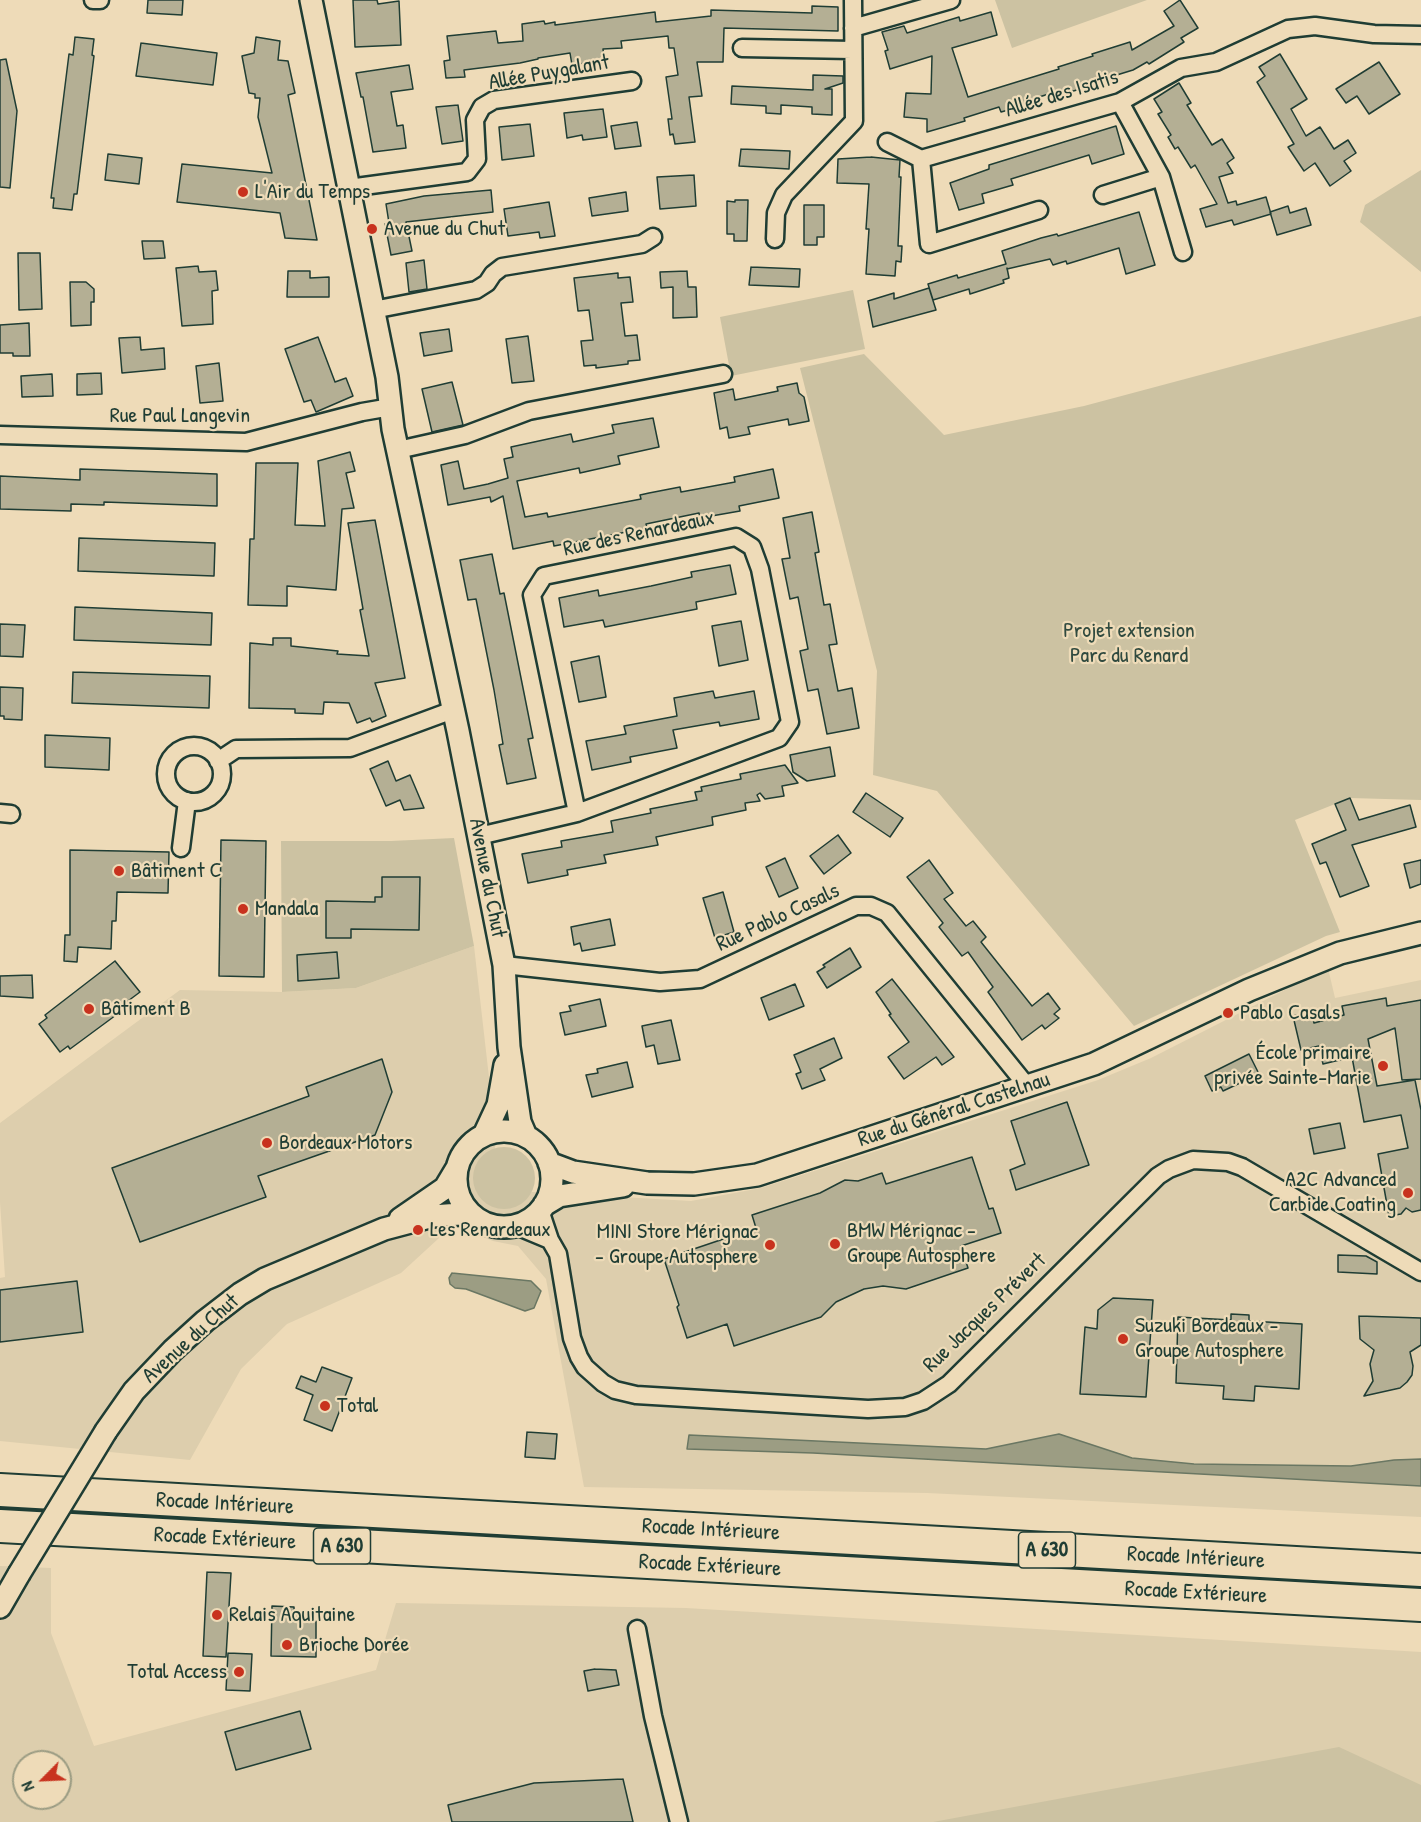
<!DOCTYPE html>
<meta charset="utf-8">
<style>
body{margin:0}
#map{position:relative;width:1421px;height:1822px;overflow:hidden;background:#eedbb8;font-family:"Patrick Hand",sans-serif}
canvas{display:block}
.north{position:absolute;left:12px;top:1750px;width:60px;height:60px;box-sizing:border-box;background:#eedbb8;border:2px solid #9b9c83;border-radius:50%;rotate:246deg;font-size:16px;font-weight:700;line-height:24px;text-align:center;color:#1f3d34}
.north::after{content:'';display:block;margin:auto;width:21px;height:27px;background:#c8321e;clip-path:polygon(50% 0,100% 100%,50% 72%,0 100%)}
</style>
<div id="map">
<canvas width="1421" height="1822"></canvas>
<div class="north">N</div>
</div>
<script>
const g = document.querySelector('canvas').getContext('2d');
g.lineJoin = 'round';
function paint(path, color) {
  g.fillStyle = color;
  g.fill(path, 'evenodd');
}
function toPath(rows) {
  const path = new Path2D();
  for (const r of rows) {
    if (r.length === 3) {
      path.moveTo(r[0] + r[2], r[1]);
      path.arc(r[0], r[1], r[2], 0, 2 * Math.PI);
      continue;
    }
    path.moveTo(r[0], r[1]);
    for (let i = 2; i < r.length; i += 2) path.lineTo(r[i], r[i + 1]);
  }
  return path;
}
function stroke(path, color, width, dash) {
  g.strokeStyle = color;
  g.lineWidth = width;
  g.lineCap = dash ? 'butt' : 'round';
  g.setLineDash(dash || []);
  g.stroke(path);
}
function drawText(font, color, halo, rows, align = 'center') {
  g.font = font + ' "Patrick Hand",sans-serif';
  g.lineWidth = 4.5;
  g.setLineDash([]);
  g.textBaseline = 'middle';
  g.strokeStyle = halo;
  g.fillStyle = color;
  for (const [text, x, y, turn = 0] of rows) {
    g.save();
    g.translate(x, y);
    g.rotate((+turn || 0) * Math.PI / 180);
    g.textAlign = isNaN(turn) ? turn : align;
    if (halo) g.strokeText(text, 0, 0);
    g.fillText(text, 0, 0);
    g.restore();
  }
}
paint(toPath([
 [474,946,491,1095,496,1163,516,1191,691,1201,761,1188,1098,1080,1151,1058,1328,968,1335,998,1421,980,1421,1517,927,1493,584,1487,546,1279,518,1246,493,1241,464,1229,451,1227,401,1273,287,1324,241,1369,190,1460,0,1441,0,1278,5,1277,0,1202,0,1123,180,990,282,992,356,988],
 [0,1566,51,1568,51,1633,94,1746,376,1670,396,1603,686,1608,1421,1652,1421,1822,0,1822],
 [24,1762,60,1762,60,1798,24,1798]
]), '#ddcead');
paint(toPath([
 [995,0,1147,0,1012,48],
 [1421,170,1421,272,1360,222,1365,205],
 [853,290,865,349,731,376,720,317],
 [1421,316,1421,800,1350,798,1295,820,1340,932,1326,936,1134,1026,937,791,873,775,877,671,800,368,864,354,944,435,1084,406],
 [454,838,474,946,356,988,282,992,281,841,391,841],
 [504,1178,31],
 [1339,1747,1421,1785,1421,1822,933,1822]
]), '#ccc2a2');
const water = toPath([
 [452,1273,531,1281,541,1291,534,1308,525,1311,466,1289,455,1288,450,1284,449,1278,452,1273],
 [1059,1434,1132,1458,1194,1464,1351,1466,1394,1460,1421,1459,1421,1486,813,1453,687,1449,689,1435,986,1449,1059,1434]
]);
paint(water, '#9c9d83');
stroke(water, '#6a7763', 1.5);
const building = toPath([
 [148,0,183,0,182,15,147,13,148,0],
 [353,0,377,0,378,4,399,1,401,45,355,47,353,0],
 [1180,0,1198,28,1181,38,1184,42,1149,64,1147,62,1133,70,1094,82,1095,85,1066,93,1065,89,1026,101,1027,105,1001,112,999,107,964,118,965,121,927,132,927,119,904,117,906,93,931,94,932,56,890,69,885,51,888,50,882,32,904,26,907,33,959,17,960,21,991,12,997,35,952,48,968,97,1059,69,1058,67,1093,56,1092,54,1130,42,1132,50,1174,26,1164,11,1180,0],
 [812,6,838,7,838,31,724,28,723,62,697,62,702,96,689,97,695,142,675,144,673,134,670,135,668,119,672,119,666,77,678,75,674,48,669,48,668,36,621,41,622,48,603,49,604,59,584,62,585,63,572,65,570,53,538,58,538,59,520,63,464,70,465,77,446,78,444,61,450,60,447,36,496,31,498,43,523,41,522,24,544,21,545,24,555,22,555,25,655,12,656,22,711,16,711,10,812,13,812,6],
 [75,37,94,39,92,55,94,56,77,194,74,194,72,210,53,208,54,198,51,198,69,54,73,55,75,37],
 [256,37,280,41,278,60,288,61,295,93,288,95,317,240,285,238,280,213,177,202,182,164,272,173,258,117,260,98,255,98,255,94,249,93,242,56,254,53,256,37],
 [141,43,217,53,213,85,136,76,141,43],
 [1280,54,1307,99,1291,109,1306,136,1320,127,1334,149,1348,140,1356,153,1344,161,1351,171,1330,186,1315,163,1304,171,1288,147,1294,144,1257,82,1265,76,1259,67,1280,54],
 [6,59,17,111,10,188,0,187,0,60,6,59],
 [1379,62,1400,94,1369,114,1357,96,1346,103,1336,89,1379,62],
 [409,65,413,89,391,92,397,126,403,125,406,148,373,152,363,97,361,97,356,73,409,65],
 [813,75,843,76,843,83,825,89,832,89,832,115,812,114,812,107,781,105,781,114,766,113,766,106,731,104,732,86,813,90,813,75],
 [1179,83,1191,103,1187,105,1212,145,1222,139,1234,158,1227,163,1233,173,1219,177,1228,203,1236,201,1237,205,1266,197,1271,214,1234,225,1232,220,1206,227,1200,209,1217,204,1195,165,1191,168,1178,147,1175,149,1168,137,1171,135,1158,114,1162,112,1154,99,1179,83],
 [458,105,463,141,442,144,436,107,458,105],
 [603,109,607,137,583,140,582,135,567,138,564,113,603,109],
 [637,122,641,146,615,149,611,126,637,122],
 [530,124,534,156,502,160,499,127,530,124],
 [1116,126,1124,154,1092,164,1089,155,1011,179,1013,185,982,194,984,203,959,210,950,183,989,169,989,165,1116,126],
 [741,149,790,151,789,169,739,166,741,149],
 [108,154,142,158,139,184,105,180,108,154],
 [871,157,900,160,899,177,901,177,898,246,902,246,901,262,896,261,895,276,866,274,869,229,866,229,869,184,837,183,838,159,871,157],
 [694,175,696,206,660,209,657,177,694,175],
 [491,190,493,212,406,222,412,251,391,255,385,224,389,223,386,204,424,196,491,190],
 [626,192,628,211,592,216,589,198,626,192],
 [735,200,748,200,747,241,734,241,734,234,727,234,727,201,735,202,735,200],
 [549,202,555,236,540,238,539,232,508,236,504,209,549,202],
 [804,205,824,205,824,237,817,237,817,245,804,245,804,205],
 [1288,206,1290,213,1306,208,1311,225,1277,235,1270,212,1288,206],
 [1139,212,1155,265,1126,274,1119,248,1067,264,1066,261,1053,265,1050,259,1007,269,1007,268,1009,278,1003,280,1004,283,970,294,969,289,933,300,928,284,957,275,958,278,1006,264,1002,251,1041,238,1057,234,1058,236,1139,212],
 [142,241,163,241,165,258,144,259,142,241],
 [18,253,40,253,42,309,19,310,18,253],
 [424,260,427,289,409,292,406,263,424,260],
 [198,266,199,272,216,271,218,290,212,291,213,324,182,326,176,268,198,266],
 [751,267,800,269,799,287,749,285,751,267],
 [288,271,310,271,310,278,329,277,329,297,287,297,288,271],
 [687,271,688,287,696,287,697,317,673,318,673,287,661,288,660,272,687,271],
 [618,273,618,278,630,277,633,302,621,303,625,336,637,335,640,360,628,361,628,364,596,368,596,365,584,366,581,341,593,340,589,310,578,311,574,278,618,273],
 [70,282,86,282,94,289,94,302,91,302,91,325,71,326,70,282],
 [929,288,936,310,873,327,868,301,894,293,894,299,929,288],
 [29,323,30,356,13,356,13,353,0,353,0,325,29,323],
 [449,329,452,351,424,356,420,333,449,329],
 [528,336,534,381,512,383,506,339,528,336],
 [140,337,141,350,164,348,165,369,122,373,119,338,140,337],
 [318,337,335,382,346,378,353,396,316,412,311,400,304,402,285,349,318,337],
 [219,363,223,401,200,403,196,366,219,363],
 [101,373,102,394,77,395,77,374,101,373],
 [52,374,53,396,22,397,21,376,52,374],
 [452,382,463,425,432,432,422,389,452,382],
 [797,383,799,393,804,397,809,421,789,425,788,419,748,427,750,434,729,438,727,427,720,429,714,393,733,389,735,400,778,391,777,387,797,383],
 [653,418,659,447,618,456,620,464,580,473,579,468,517,481,525,517,547,513,548,517,641,499,640,495,649,493,680,487,681,492,735,482,734,477,773,469,779,498,739,506,740,511,700,518,699,513,646,524,647,528,554,546,553,541,513,549,503,496,491,502,490,497,448,505,441,465,458,461,464,489,488,484,508,478,504,459,513,457,511,447,571,434,573,442,614,433,612,425,653,418],
 [350,452,355,471,346,473,354,508,342,509,336,590,287,586,287,606,248,605,250,539,254,539,256,463,298,463,295,525,325,526,318,461,350,452],
 [80,469,217,474,217,506,104,502,104,505,71,504,71,511,0,509,0,476,80,480,80,469],
 [812,512,819,552,815,553,824,605,830,604,837,644,829,645,838,691,852,688,859,728,827,734,818,689,808,691,800,651,808,649,798,597,790,599,782,559,790,558,783,518,812,512],
 [375,520,405,678,375,683,386,716,372,722,370,718,357,723,349,703,324,702,323,714,295,713,295,709,249,708,250,643,273,645,273,638,291,638,291,646,338,651,337,654,369,656,360,610,363,609,348,523,375,520],
 [79,538,215,543,214,576,78,571,79,538],
 [492,554,500,594,504,593,533,738,528,739,536,778,507,784,499,745,503,744,494,690,476,599,468,600,460,560,492,554],
 [730,565,736,594,696,602,697,609,605,627,603,620,564,627,559,598,598,590,599,596,651,586,692,577,691,572,730,565],
 [75,607,212,613,211,645,74,640,75,607],
 [741,621,748,660,719,666,712,626,741,621],
 [0,624,25,625,23,657,0,656,0,624],
 [599,656,606,697,579,702,571,662,599,656],
 [73,672,210,676,209,708,72,703,73,672],
 [0,687,23,688,22,720,4,719,4,716,0,716,0,687],
 [713,691,715,698,754,691,759,719,720,726,719,722,673,730,677,748,630,757,631,762,592,770,586,741,626,734,624,726,677,716,674,698,713,691],
 [45,735,110,738,109,770,45,767,45,735],
 [830,747,835,776,807,781,793,772,790,755,830,747],
 [388,761,396,781,410,775,424,808,404,810,400,800,386,806,370,769,388,761],
 [785,765,798,783,782,786,784,796,765,799,760,793,757,795,760,801,745,803,746,810,712,817,713,825,656,837,658,845,604,855,606,863,567,870,568,875,528,883,522,854,562,847,561,841,613,832,611,821,651,813,650,809,697,800,695,792,702,791,701,787,741,779,740,774,785,765],
 [866,793,903,818,890,837,853,812,866,793],
 [1350,798,1359,820,1410,805,1416,827,1352,845,1369,886,1340,897,1326,862,1320,864,1312,844,1346,830,1335,804,1350,798],
 [838,835,851,853,824,874,810,856,838,835],
 [221,840,266,841,264,977,219,976,221,840],
 [70,850,169,852,168,893,117,892,116,921,112,921,111,949,78,947,77,962,64,961,65,935,70,935,70,850],
 [785,858,798,888,779,897,766,867,785,858],
 [929,860,953,893,944,899,966,926,973,921,986,937,981,942,1032,1006,1048,993,1060,1009,1054,1014,1059,1018,1045,1029,1042,1025,1022,1040,988,992,993,987,968,952,962,956,939,927,943,923,907,877,929,860],
 [1421,860,1421,884,1410,888,1404,864,1421,860],
 [382,877,420,877,419,930,351,929,351,938,326,938,326,901,375,902,375,897,382,897,382,877],
 [723,892,734,932,715,938,703,898,723,892],
 [610,919,615,945,582,951,580,943,574,945,571,927,610,919],
 [850,948,861,967,827,988,817,972,825,967,823,965,850,948],
 [337,952,339,978,298,981,297,955,337,952],
 [115,961,140,992,124,1004,126,1007,112,1018,70,1049,68,1046,60,1052,39,1024,47,1018,45,1015,115,961],
 [32,975,33,998,0,996,0,976,32,975],
 [892,979,954,1057,942,1065,936,1057,904,1079,888,1057,909,1042,889,1015,891,1014,876,992,892,979],
 [795,984,804,1006,769,1020,761,998,795,984],
 [1386,998,1387,1006,1421,1000,1421,1079,1402,1080,1395,1028,1368,1039,1377,1086,1415,1080,1421,1110,1421,1210,1412,1212,1406,1208,1401,1214,1389,1216,1378,1154,1408,1148,1401,1115,1364,1122,1352,1057,1323,1064,1319,1046,1301,1050,1293,1016,1311,1012,1314,1023,1344,1015,1342,1006,1386,998],
 [600,999,606,1026,565,1035,560,1013,571,1011,569,1006,600,999],
 [671,1020,680,1060,658,1064,654,1045,646,1047,642,1026,671,1020],
 [834,1038,842,1058,820,1069,825,1080,802,1089,796,1074,801,1072,794,1055,834,1038],
 [1249,1054,1259,1074,1223,1091,1221,1087,1212,1091,1205,1076,1249,1054],
 [382,1059,392,1092,375,1135,258,1176,266,1197,140,1242,112,1168,309,1096,306,1087,382,1059],
 [627,1062,633,1087,592,1097,586,1075,598,1073,597,1069,627,1062],
 [1067,1102,1089,1165,1016,1190,1010,1170,1025,1164,1011,1121,1067,1102],
 [1340,1123,1345,1148,1314,1154,1309,1129,1340,1123],
 [972,1157,989,1209,993,1208,1001,1233,961,1246,968,1268,906,1289,883,1286,864,1289,836,1302,821,1317,734,1346,727,1324,687,1338,677,1307,679,1305,664,1259,756,1228,752,1215,820,1193,845,1180,858,1181,882,1173,886,1184,972,1157],
 [1338,1255,1366,1256,1377,1262,1377,1274,1338,1272,1338,1255],
 [77,1281,83,1332,0,1342,0,1290,77,1281],
 [1113,1298,1153,1300,1146,1397,1080,1394,1085,1327,1097,1329,1098,1310,1113,1298],
 [1231,1314,1249,1315,1249,1321,1302,1324,1299,1389,1255,1386,1254,1401,1223,1399,1224,1386,1176,1383,1178,1317,1231,1320,1231,1314],
 [1359,1316,1421,1318,1421,1345,1410,1352,1413,1366,1412,1375,1407,1382,1400,1388,1364,1396,1373,1381,1370,1364,1374,1350,1360,1339,1359,1316],
 [322,1367,352,1378,332,1431,304,1420,313,1395,296,1388,301,1376,316,1382,322,1367],
 [527,1432,557,1434,555,1459,525,1457,527,1432],
 [207,1572,231,1573,226,1657,203,1656,207,1572],
 [272,1606,294,1607,294,1611,311,1612,311,1621,316,1621,316,1657,271,1656,272,1606],
 [228,1653,252,1654,250,1691,226,1690,228,1653],
 [595,1669,616,1670,619,1685,588,1691,584,1671,595,1669],
 [300,1711,311,1749,236,1770,225,1732,300,1711],
 [623,1779,633,1822,452,1822,448,1805,534,1783,623,1779]
]);
paint(building, '#b4af94');
stroke(building, '#1f3d34', 1.5);
const minor = toPath([
 [93,0,100,0],
 [853,28,951,0],
 [742,48,852,50],
 [1120,102,1161,177,1183,252],
 [887,142,921,159,1120,102,1181,68,1216,62,1288,29,1315,26,1374,34,1421,35],
 [921,159,929,244,1039,210],
 [349,188,467,172,477,159,475,120,482,107,494,100,632,81],
 [1103,195,1161,177],
 [775,239,776,213,784,195,854,121,853,0],
 [373,310,476,290,487,283,493,274,502,267,642,244,653,237],
 [0,435,246,442,362,412,391,407],
 [398,450,465,435,529,411,723,374],
 [194,774,28],
 [218,761,236,749,350,748,453,710],
 [0,813,11,814],
 [479,836,577,813,779,738,790,722,760,569,752,547,736,537,544,576,532,595,577,813],
 [181,848,187,801],
 [504,965,660,982,700,979,856,906,871,906,887,913,1027,1086],
 [540,1210,550,1240,558,1254,572,1338,579,1357,585,1367,603,1383,615,1390,636,1395,868,1409,905,1407,923,1401,949,1384,1158,1176,1169,1169,1193,1160,1228,1162,1242,1167,1421,1272],
 [514,1225,550,1240],
 [637,1629,653,1716,679,1822]
]);
const tertiary = toPath([
 [311,0,387,377,393,429,458,731,504,965,509,1047,520,1122,526,1136],
 [504,1179,48],
 [484,1135,498,1105,505,1065],
 [549,1163,573,1172,647,1183,694,1184,757,1175,1094,1064,1249,990,1340,953,1421,933],
 [544,1205,559,1196,623,1186],
 [400,1219,445,1188,457,1168],
 [106,1431,134,1391,173,1350,205,1321,240,1294,265,1279,384,1229,433,1216,460,1214,477,1219],
 [0,1607,19,1574]
]);
const motorway = toPath([
 [0,1490,1421,1570],
 [0,1526,1421,1605]
]);
stroke(minor, '#1f3d34', 21);
stroke(tertiary, '#1f3d34', 26);
stroke(motorway, '#1f3d34', 36);
stroke(minor, '#eedbb8', 16);
stroke(tertiary, '#eedbb8', 21);
stroke(motorway, '#eedbb8', 32);
const tertiaryBridge = toPath([
 [19,1574,106,1431]
]);
stroke(tertiaryBridge, '#1f3d34', 26, []);
stroke(tertiaryBridge, '#eedbb8', 21);
for (const [x, y, r, color] of [
 [243,192,6,"#c8321e"],
 [372,229,6,"#c8321e"],
 [119,871,6,"#c8321e"],
 [243,909,6,"#c8321e"],
 [89,1009,6,"#c8321e"],
 [1228,1013,6,"#c8321e"],
 [1383,1066,6,"#c8321e"],
 [267,1143,6,"#c8321e"],
 [1408,1193,6,"#c8321e"],
 [418,1230,6,"#c8321e"],
 [835,1244,6,"#c8321e"],
 [770,1245,6,"#c8321e"],
 [1123,1339,6,"#c8321e"],
 [325,1406,6,"#c8321e"],
 [217,1615,6,"#c8321e"],
 [287,1645,6,"#c8321e"],
 [239,1672,6,"#c8321e"]
]) {
  const dot = new Path2D();
  dot.arc(x, y, r, 0, 2 * Math.PI);
  g.fillStyle = color;
  g.fill(dot);
  stroke(dot, '#eedbb8', 2);
}
for (const [x, y, w] of [
 [342,1546,57],
 [1047,1550,57]
]) {
  const box = new Path2D();
  box.roundRect(x - w / 2, y - 18, w, 36, 4.5);
  g.fillStyle = '#eedbb8';
  g.fill(box);
  stroke(box, '#1f3d34', 1.5);
}
drawText('bold 21px', '#1f3d34', null, [
 ["A 630",342,1546],
 ["A 630",1047,1550]
]);
drawText('22px', '#1f3d34', '#eedbb8', [
 ["Allée Puygalant",549,73,-10],
 ["Allée des Isatis",1062,94,-17],
 ["Rue Paul Langevin",180,416],
 ["Rue des Renardeaux",639,534,-12],
 ["Avenue du Chut",487,878,79],
 ["Rue Pablo Casals",778,918,-25],
 ["Rue du Général Castelnau",954,1110,-18],
 ["Rue Jacques Prévert",985,1313,-44],
 ["Avenue du Chut",191,1339,-42],
 ["Rocade Intérieure",225,1504,3],
 ["Rocade Intérieure",711,1530,3],
 ["Rocade Extérieure",225,1539,3],
 ["Rocade Intérieure",1196,1558,3],
 ["Rocade Extérieure",710,1566,3],
 ["Rocade Extérieure",1196,1593,3]
]);
drawText('22px', '#1f3d34', '#eedbb8', [
 ["L'Air du Temps",255,192],
 ["Avenue du Chut",384,229],
 ["Bâtiment C",131,871],
 ["Mandala",255,909],
 ["Bâtiment B",101,1009],
 ["Pablo Casals",1240,1013],
 ["École primaire",1371,1053,"right"],
 ["privée Sainte-Marie",1371,1078,"right"],
 ["Bordeaux Motors",279,1143],
 ["A2C Advanced",1396,1180,"right"],
 ["Carbide Coating",1396,1205,"right"],
 ["Les Renardeaux",430,1230],
 ["BMW Mérignac -",847,1231],
 ["Groupe Autosphere",847,1256],
 ["MINI Store Mérignac",758,1232,"right"],
 ["- Groupe Autosphere",758,1257,"right"],
 ["Suzuki Bordeaux -",1135,1326],
 ["Groupe Autosphere",1135,1351],
 ["Total",337,1406],
 ["Relais Aquitaine",229,1615],
 ["Brioche Dorée",299,1645],
 ["Total Access",227,1672,"right"]
], 'left');
drawText('22px', '#304a3f', '#eedbb8', [
 ["Projet extension",1129,631],
 ["Parc du Renard",1129,656]
]);
</script>
